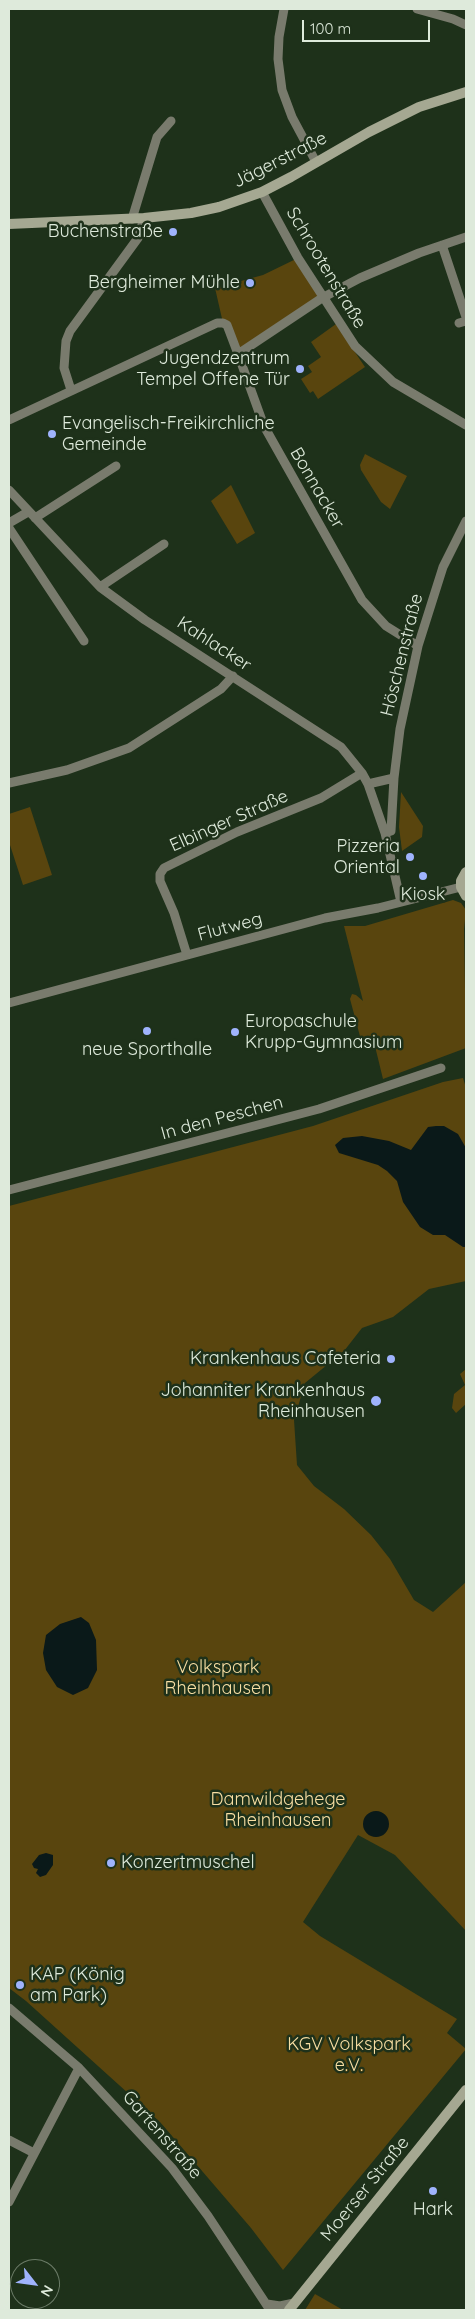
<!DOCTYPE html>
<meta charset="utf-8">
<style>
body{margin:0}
#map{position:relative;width:475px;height:2319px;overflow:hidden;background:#1e311a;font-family:Quicksand,sans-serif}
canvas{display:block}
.frame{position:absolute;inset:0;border:10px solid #deeadb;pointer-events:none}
.north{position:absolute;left:10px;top:2259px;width:50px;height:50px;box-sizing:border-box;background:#1e311a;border:1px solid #6b7b67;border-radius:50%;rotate:120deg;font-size:14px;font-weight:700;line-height:20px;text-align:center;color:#deeadb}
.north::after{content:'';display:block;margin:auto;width:18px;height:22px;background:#9fb3fd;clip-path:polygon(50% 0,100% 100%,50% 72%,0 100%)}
.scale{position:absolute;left:302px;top:20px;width:128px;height:22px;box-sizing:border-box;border:2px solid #deeadb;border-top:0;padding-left:6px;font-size:15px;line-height:18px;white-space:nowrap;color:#deeadb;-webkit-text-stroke:4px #1e311a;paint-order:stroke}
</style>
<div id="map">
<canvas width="475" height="2319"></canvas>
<div class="frame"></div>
<div class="north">N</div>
<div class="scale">100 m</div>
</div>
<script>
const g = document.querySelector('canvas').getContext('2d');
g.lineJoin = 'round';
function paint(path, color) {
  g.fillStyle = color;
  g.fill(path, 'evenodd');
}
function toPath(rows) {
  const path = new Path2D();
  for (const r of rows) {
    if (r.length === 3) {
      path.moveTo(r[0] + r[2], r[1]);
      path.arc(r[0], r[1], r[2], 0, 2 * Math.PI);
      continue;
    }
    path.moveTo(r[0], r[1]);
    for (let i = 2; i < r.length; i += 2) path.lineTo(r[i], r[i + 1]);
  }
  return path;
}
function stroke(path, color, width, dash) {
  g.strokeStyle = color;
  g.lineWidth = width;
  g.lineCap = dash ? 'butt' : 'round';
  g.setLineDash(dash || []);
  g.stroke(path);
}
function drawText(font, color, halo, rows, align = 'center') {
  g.font = font + ' Quicksand,sans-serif';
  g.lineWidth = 5;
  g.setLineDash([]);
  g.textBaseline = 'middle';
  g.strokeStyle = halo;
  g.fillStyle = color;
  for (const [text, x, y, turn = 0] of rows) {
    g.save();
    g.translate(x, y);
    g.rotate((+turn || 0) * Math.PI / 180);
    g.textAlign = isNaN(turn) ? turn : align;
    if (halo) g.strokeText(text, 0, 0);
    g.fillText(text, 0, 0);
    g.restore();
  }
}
paint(toPath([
 [298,258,322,298,238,354,223,323,215,288,263,275],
 [336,324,365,367,318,399,313,391,310,393,301,379,312,372,308,366,321,357,311,342],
 [365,454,407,476,390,509,381,502,361,470,360,465],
 [231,485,255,533,237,544,211,501],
 [401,792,423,826,422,837,402,851,399,827],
 [30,807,52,875,23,885,9,842,9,814],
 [453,900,461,903,466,910,464,929,466,1048,383,1079,373,1038,361,1040,350,999,352,994,356,995,363,1001,344,926,365,926],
 [463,1078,466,1088,466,1281,429,1289,393,1317,362,1328,344,1351,305,1383,294,1420,297,1465,314,1486,344,1509,371,1535,390,1559,414,1600,433,1612,466,1582,466,1931,395,1855,358,1835,303,1922,320,1936,457,2019,447,2033,466,2049,283,2270,251,2228,160,2122,26,2001,9,1988,9,1206,313,1126,443,1082],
 [466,1369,466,1404,456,1413,452,1408,454,1394,465,1385,460,1374],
 [315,2294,343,2310,305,2310]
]), '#59450e');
paint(toPath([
 [436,1126,444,1126,458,1134,466,1148,466,1247,463,1247,445,1235,433,1235,420,1227,403,1202,397,1181,387,1171,378,1165,339,1153,335,1145,343,1138,362,1136,389,1141,411,1150,428,1127],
 [81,1617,89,1623,96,1640,97,1670,88,1688,73,1695,57,1687,46,1670,43,1653,46,1635,60,1624],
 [376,1824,13],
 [46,1853,53,1855,53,1865,46,1875,40,1877,36,1873,38,1869,34,1868,32,1864,39,1855]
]), '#0a1919');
stroke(toPath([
 [284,9,279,37,278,59,282,90,292,117,316,162],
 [417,9,453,19,466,25],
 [262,192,298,258,355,346,393,382,466,425],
 [132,219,157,137,171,121],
 [442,245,466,317],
 [459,323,466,321],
 [238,354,322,298,360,278,419,253,466,237],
 [71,390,64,368,66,341,70,331,138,238,144,218],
 [9,420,217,323,223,323,227,325,238,354,264,426,362,600,386,626,418,646],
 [9,490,100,587,145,620,341,747,362,773,368,784,385,833,401,902],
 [35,518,116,466],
 [9,523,28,512],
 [9,528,84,641],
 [100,587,164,544],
 [9,783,67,770,129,748,221,689,233,676],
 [368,784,394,778],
 [385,833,391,831,394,778,400,729,418,646,443,567,466,521],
 [187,955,174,913,160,881,160,874,164,868,237,832,321,798,362,773],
 [9,1003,325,918,378,908,461,887],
 [9,1190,319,1109,441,1068],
 [9,2008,79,2068,172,2168,208,2216,270,2310],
 [9,2140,34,2153],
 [9,2202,79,2068],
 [267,2304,280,2306,294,2303]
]), '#797b6d', 9);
stroke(toPath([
 [9,224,144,218,191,213,219,207,262,192,291,177,369,132,419,107,466,92],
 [466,872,461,881,461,887,466,896],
 [289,2310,466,2090]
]), '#a5a892', 10);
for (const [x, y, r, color] of [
 [173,232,5,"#9fb3fd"],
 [250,283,5,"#9fb3fd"],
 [300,369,5,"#9fb3fd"],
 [52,434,5,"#9fb3fd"],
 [410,857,5,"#9fb3fd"],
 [423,876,5,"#9fb3fd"],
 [147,1031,5,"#9fb3fd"],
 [235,1032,5,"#9fb3fd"],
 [391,1359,5,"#9fb3fd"],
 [376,1401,6,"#9fb3fd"],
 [111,1863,5,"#9fb3fd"],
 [20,1985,5,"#9fb3fd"],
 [433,2191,5,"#9fb3fd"]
]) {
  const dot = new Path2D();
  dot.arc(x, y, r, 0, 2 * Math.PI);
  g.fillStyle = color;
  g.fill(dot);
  stroke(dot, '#1e311a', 2);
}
drawText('18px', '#deeadb', '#1e311a', [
 ["Jägerstraße",280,160,-27],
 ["Schrootenstraße",326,268,59],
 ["Bonnacker",317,488,60],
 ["Kahlacker",214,644,33],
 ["Höschenstraße",402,655,-76],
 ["Elbinger Straße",229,821,-24],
 ["Flutweg",230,927,-15],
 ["In den Peschen",222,1118,-15],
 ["Gartenstraße",162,2135,49],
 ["Moerser Straße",365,2189,-51]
]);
drawText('18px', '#deeadb', '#1e311a', [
 ["Buchenstraße",163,232],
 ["Bergheimer Mühle",240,283],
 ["Jugendzentrum",290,359],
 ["Tempel Offene Tür",290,380],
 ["Evangelisch-Freikirchliche",62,424,"left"],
 ["Gemeinde",62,445,"left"],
 ["Pizzeria",400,847],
 ["Oriental",400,868],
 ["Kiosk",423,895,"center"],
 ["Europaschule",245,1022,"left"],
 ["Krupp-Gymnasium",245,1043,"left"],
 ["neue Sporthalle",147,1050,"center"],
 ["Krankenhaus Cafeteria",381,1359],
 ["Johanniter Krankenhaus",365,1391],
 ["Rheinhausen",365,1412],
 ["Konzertmuschel",121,1863,"left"],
 ["KAP (König",30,1975,"left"],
 ["am Park)",30,1996,"left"],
 ["Hark",433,2210,"center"]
], 'right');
drawText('18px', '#f8dea3', '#1e311a', [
 ["Volkspark",218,1668],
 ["Rheinhausen",218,1689],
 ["Damwildgehege",278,1800],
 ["Rheinhausen",278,1821],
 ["KGV Volkspark",349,2045],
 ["e.V.",349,2066]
]);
</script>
